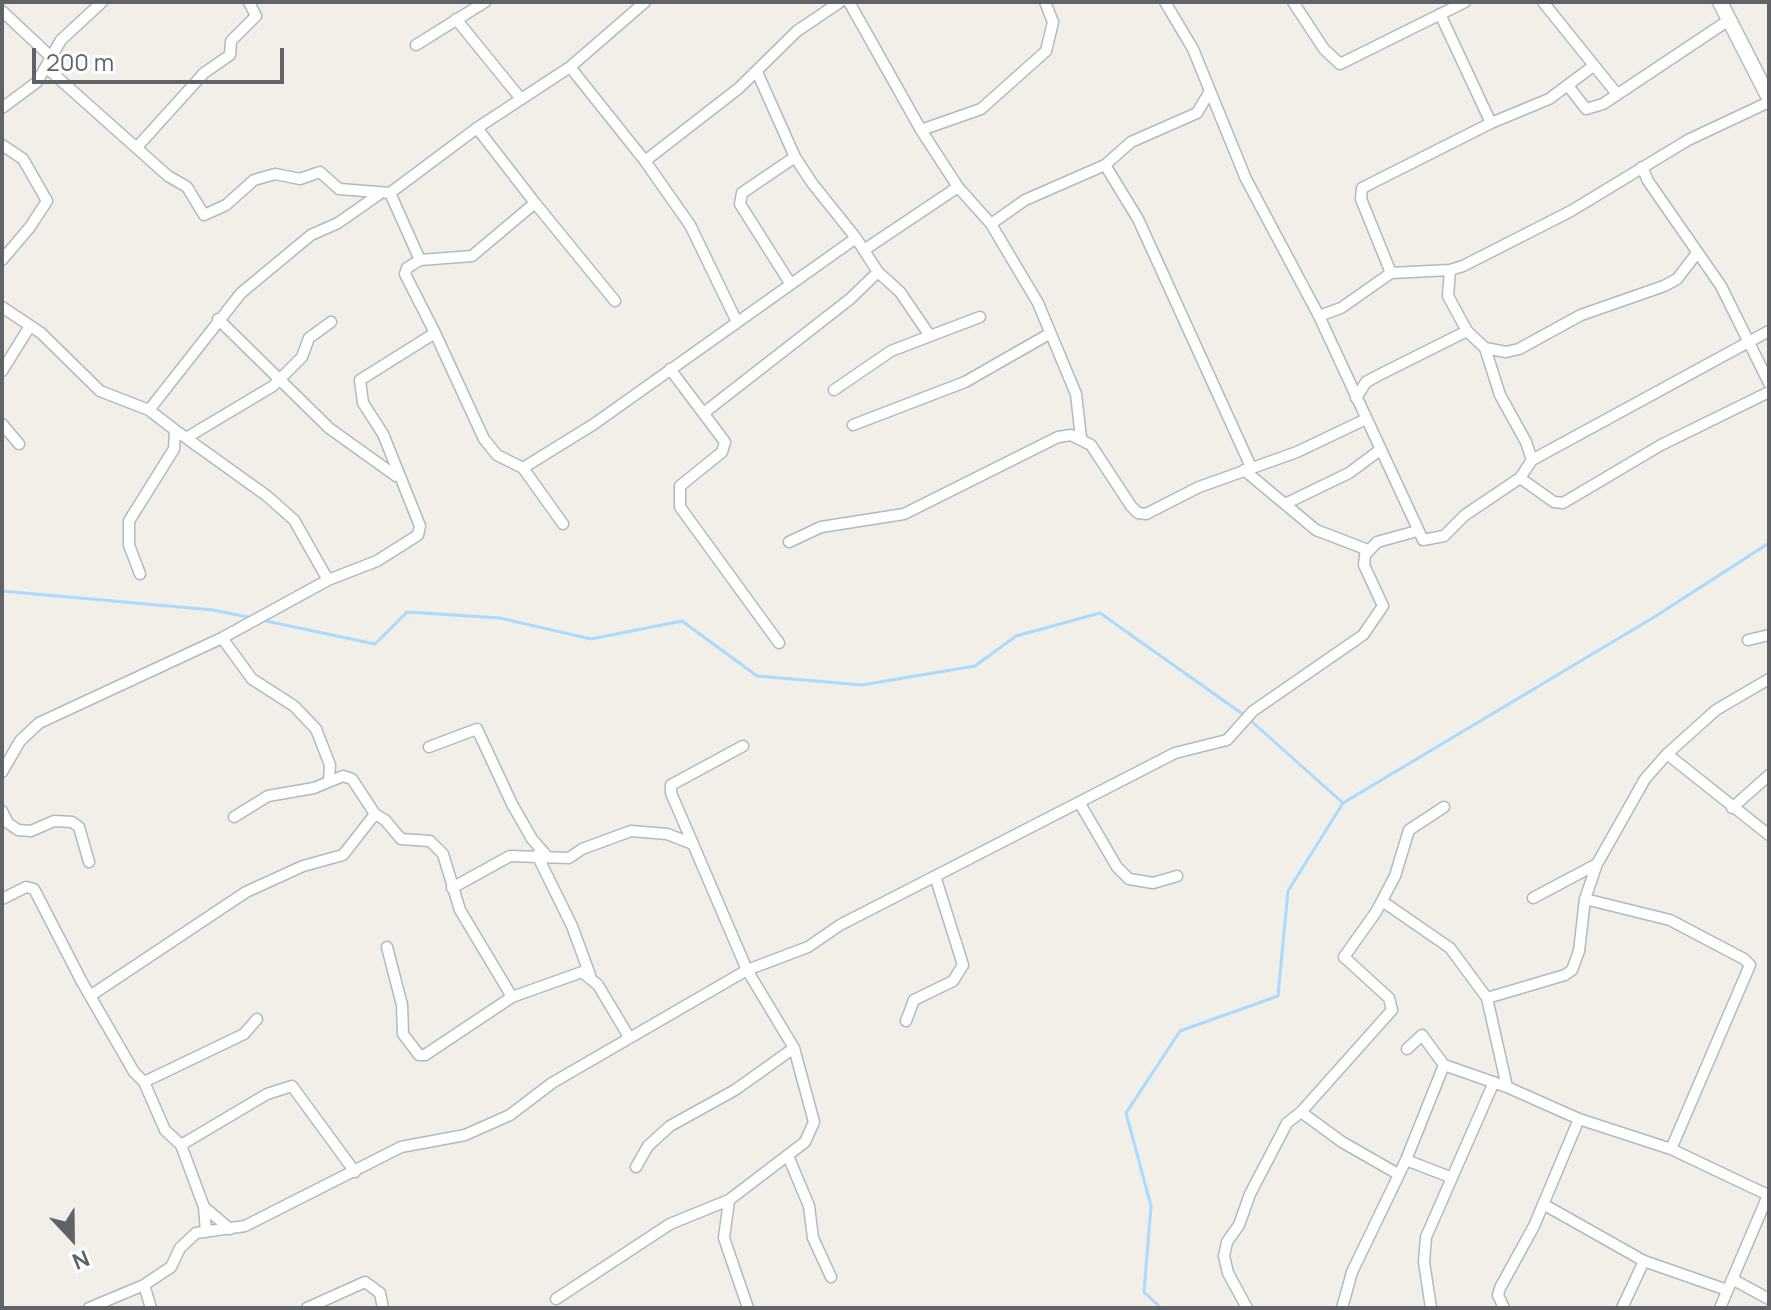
<!DOCTYPE html>
<style>
body{margin:0}
#map{position:relative;width:1771px;height:1310px;overflow:hidden;background:#f1efe8;font-family:Manrope,sans-serif}
canvas{display:block}
.frame{position:absolute;inset:0;border:4px solid #5f6368;pointer-events:none}
.north{position:absolute;left:32px;top:1198px;width:80px;height:80px;-webkit-text-stroke:6px #fff;paint-order:stroke;rotate:158deg;font-size:22px;font-weight:700;line-height:32px;text-align:center;color:#5f6368}
.north::after{content:'';display:block;margin:auto;width:28px;height:36px;background:#5f6368;clip-path:polygon(50% 0,100% 100%,50% 72%,0 100%)}
.scale{position:absolute;left:32px;top:48px;width:252px;height:36px;box-sizing:border-box;border:4px solid #5f6368;border-top:0;padding-left:10px;font-size:24px;line-height:28px;white-space:nowrap;color:#5f6368;-webkit-text-stroke:6px #fff;paint-order:stroke}
</style>
<div id="map">
<canvas width="1771" height="1310"></canvas>
<div class="frame"></div>
<div class="north">N</div>
<div class="scale">200 m</div>
</div>
<script>
const g = document.querySelector('canvas').getContext('2d');
g.lineJoin = 'round';
function toPath(rows) {
  const path = new Path2D();
  for (const r of rows) {
    path.moveTo(r[0], r[1]);
    for (let i = 2; i < r.length; i += 2) path.lineTo(r[i], r[i + 1]);
  }
  return path;
}
function stroke(path, color, width, dash) {
  g.strokeStyle = color;
  g.lineWidth = width;
  g.lineCap = dash ? 'butt' : 'round';
  g.setLineDash(dash || []);
  g.stroke(path);
}
stroke(toPath([
 [2,591,213,610,248,617],
 [266,621,375,644,407,612,500,618,591,639,682,621,757,676,862,685,975,666,1016,636,1100,613,1244,715],
 [1250,720,1343,803],
 [1161,1308,1144,1292,1151,1206,1126,1113,1180,1031,1278,996,1288,891,1343,803,1656,616,1769,543]
]), '#aadaff', 3);
const street = toPath([
 [645,2,570,67,645,161,739,88,797,31,840,2],
 [849,2,921,130,958,187,991,224,1038,303,1076,394,1081,438],
 [1165,2,1193,49,1246,179,1319,316,1423,540,1444,536,1465,515,1520,478,1532,460,1769,331],
 [1293,2,1324,49,1340,64,1465,2],
 [1543,2,1617,94],
 [2,11,51,57],
 [1440,14,1491,123,1549,99,1592,67],
 [456,19,521,99],
 [416,45,485,2],
 [48,69,168,176,187,187,204,215,226,205,254,180,275,174,300,179,320,172,339,189,390,193,420,260],
 [1569,87,1586,109,1603,104,1729,20],
 [2,108,37,82,61,40,102,2],
 [921,130,981,109,1046,51,1053,22,1045,2],
 [2,145,23,159,47,201,30,227,2,260],
 [138,146,204,73,230,55,231,41,256,16,249,2],
 [645,161,690,225,737,322],
 [1105,165,1138,219,1251,467],
 [1642,167,1648,181,1721,286,1769,383],
 [390,193,477,128],
 [535,203,615,301],
 [991,224,1025,200,1105,165,1131,142,1197,113,1210,91],
 [864,250,958,187],
 [1450,270,1448,296,1467,331,1485,348,1506,352,1519,349,1581,315,1664,286,1677,279,1697,253],
 [1391,273,1361,199,1362,188,1491,123],
 [790,283,740,204,742,193,795,157],
 [2,307,41,333,100,391,149,410,175,430,174,449,129,521,129,545,140,574],
 [1319,316,1341,308,1391,273,1450,270,1463,266,1571,211,1688,140,1769,102],
 [218,319,329,428,396,476],
 [435,333,484,439,497,455,523,468],
 [930,336,980,317],
 [1485,348,1500,395,1526,442,1532,460],
 [670,369,725,442,722,452,680,486,680,507,779,643],
 [2,371,30,326],
 [834,390,891,351,930,336,900,292,878,272,856,238],
 [1356,398,1366,382,1379,375,1467,331],
 [149,410,241,293,311,235,338,223,378,195],
 [705,412,850,299,878,272],
 [2,424,19,444],
 [853,425,965,382,1049,334],
 [186,438,273,386,302,357,309,338,331,322],
 [1244,470,1316,530,1368,550],
 [1520,478,1554,502,1563,503,1661,445,1769,392],
 [1287,503,1349,473,1380,450],
 [563,524,523,468,594,424,856,238,812,183,795,157,757,72],
 [789,542,821,527,904,514,1058,437,1071,435,1091,445,1131,506,1138,513,1146,514,1199,487,1297,452,1366,419],
 [328,580,377,561,418,535,420,526,383,434,363,403,360,380,435,333,405,274,407,268,420,260,472,256,535,203,477,128,570,67],
 [222,638,252,679,294,706,316,729,330,765,329,780],
 [1748,640,1769,635],
 [429,747,477,729,512,804,532,839,546,855],
 [1667,754,1769,835],
 [2,772,20,741,39,723,222,638,328,580,294,520,267,496,175,430],
 [1079,802,1117,867,1129,879,1153,883,1177,876],
 [1732,808,1769,775],
 [2,811,8,823,18,830,31,831,54,821,72,822,79,827,89,862],
 [234,817,268,796,314,788,343,776,352,779,375,814,385,820,401,839,430,841,443,854,460,910,512,997],
 [693,844,671,793,671,785,743,746],
 [537,855,572,926,590,975],
 [452,888,510,856,569,858,582,849,631,831,667,834,693,844,747,970,794,1048,814,1122,805,1142,729,1200,724,1238,748,1308],
 [1533,898,1597,864],
 [2,899,26,887,34,889,82,982,134,1072,144,1082],
 [1585,899,1670,920,1744,959,1750,965,1671,1149],
 [1382,901,1450,948,1487,998],
 [387,947,402,1005,403,1034,419,1055,425,1055,512,997,582,972,598,985,629,1037],
 [90,996,246,892,303,866,343,855,375,814],
 [257,1019,244,1034,144,1082,165,1130,181,1145,267,1094,292,1086,355,1172],
 [906,1021,914,1000,953,981,963,965,935,876],
 [1407,1049,1422,1035,1444,1065,1507,1087,1579,1119,1671,1149,1768,1195],
 [1507,1087,1487,998,1565,975,1572,970,1579,951,1585,899,1597,864,1645,779,1667,754,1716,710,1769,679],
 [1301,1112,1342,1142,1398,1174],
 [181,1145,204,1207,206,1232],
 [788,1156,809,1206,813,1238,831,1277],
 [1406,1160,1450,1177],
 [636,1167,648,1146,670,1126,735,1090,794,1048],
 [1543,1204,1644,1261,1727,1290],
 [204,1207,230,1229],
 [1732,1279,1769,1299],
 [556,1299,670,1224,729,1200],
 [89,1308,144,1285],
 [151,1308,144,1285,171,1267,180,1248,196,1233,245,1226,401,1147,465,1135,510,1115,552,1083,747,970,808,947,840,925,1175,753,1227,740,1253,711,1363,635,1383,606,1364,565,1365,555,1377,542,1417,531],
 [307,1308,365,1282,380,1293,383,1308],
 [1247,1308,1228,1273,1224,1256,1227,1242,1239,1225,1250,1194,1287,1123,1301,1112,1392,1010,1389,998,1344,957,1376,912,1395,876,1409,830,1444,807],
 [1342,1308,1352,1272,1406,1160,1444,1065],
 [1431,1308,1424,1262,1426,1237,1494,1082],
 [1504,1308,1498,1295,1500,1288,1534,1226,1579,1119],
 [1622,1308,1644,1261],
 [1720,1308,1769,1193]
]);
const secondary = toPath([
 [1720,2,1769,98]
]);
stroke(street, '#b5b8bc', 13);
stroke(secondary, '#b6babf', 17);
stroke(street, '#fff', 10);
stroke(secondary, '#fff', 14);
</script>
